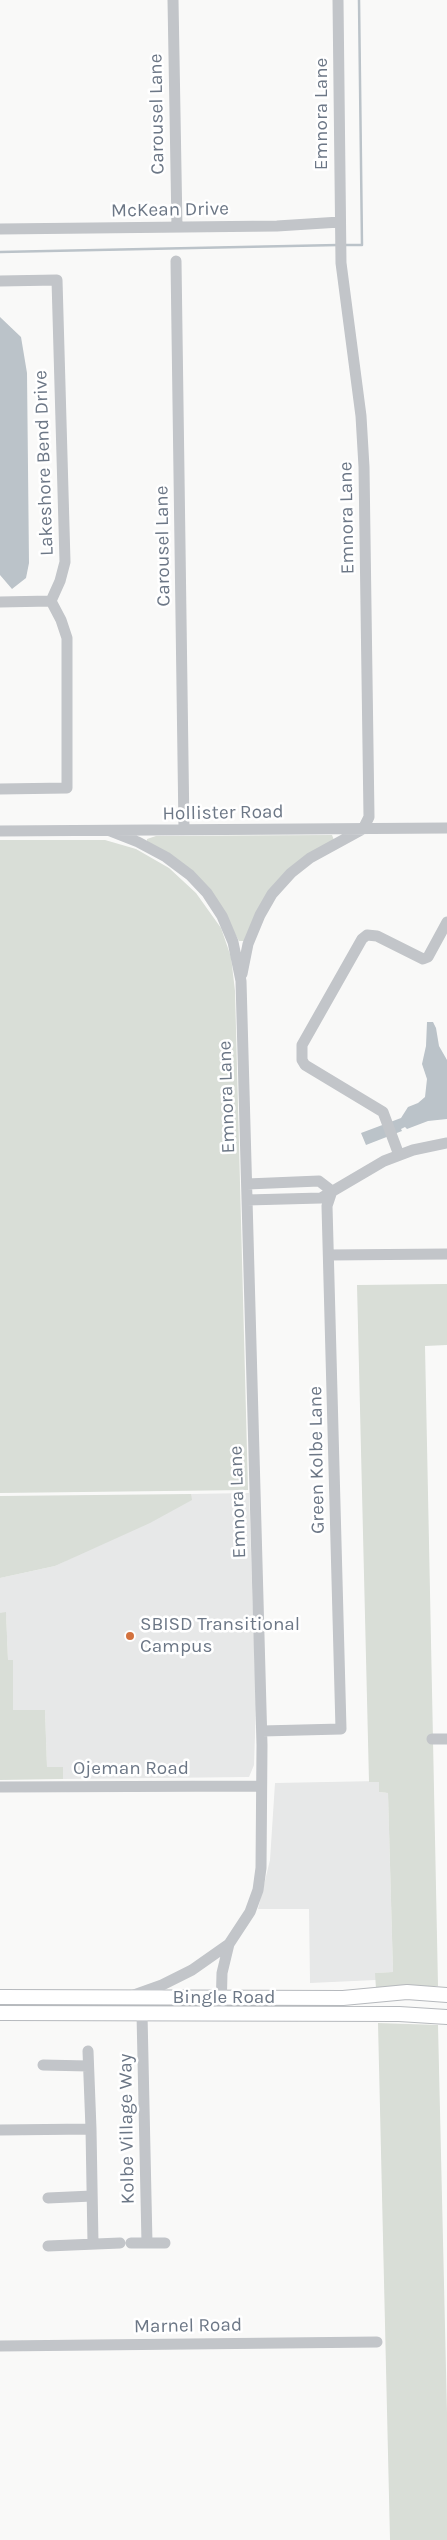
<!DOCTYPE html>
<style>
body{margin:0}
canvas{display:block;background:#f9f9f8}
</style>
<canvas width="447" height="2540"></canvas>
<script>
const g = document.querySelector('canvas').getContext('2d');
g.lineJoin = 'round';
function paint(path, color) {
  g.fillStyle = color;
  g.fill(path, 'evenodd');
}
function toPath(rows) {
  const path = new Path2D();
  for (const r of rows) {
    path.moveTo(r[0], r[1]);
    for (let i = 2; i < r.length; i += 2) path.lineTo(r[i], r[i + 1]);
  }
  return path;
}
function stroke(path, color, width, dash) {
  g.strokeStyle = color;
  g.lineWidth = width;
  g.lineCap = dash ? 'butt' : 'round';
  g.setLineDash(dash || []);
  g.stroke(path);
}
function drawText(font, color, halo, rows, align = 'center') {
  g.font = font + ' Karla,sans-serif';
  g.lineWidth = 5;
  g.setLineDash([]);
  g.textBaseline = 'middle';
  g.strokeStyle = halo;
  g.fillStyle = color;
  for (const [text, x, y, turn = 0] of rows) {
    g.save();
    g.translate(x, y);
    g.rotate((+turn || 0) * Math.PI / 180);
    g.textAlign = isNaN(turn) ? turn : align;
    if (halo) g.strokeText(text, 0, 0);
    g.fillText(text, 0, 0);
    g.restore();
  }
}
paint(toPath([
 [249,1493,256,1703,254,1765,249,1777,63,1779,63,1767,47,1767,45,1710,13,1711,13,1660,8,1660,6,1613,0,1613,0,1578,55,1566,191,1500,191,1494],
 [379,1781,379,1792,388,1793,393,1972,376,1973,376,1980,310,1983,309,1909,258,1909,270,1860,275,1783]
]), '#e7e8e8');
paint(toPath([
 [332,835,334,840,288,871,244,941,239,941,223,912,147,842,147,839,156,836],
 [0,840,105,840,136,849,169,868,196,893,221,928,231,957,235,991,248,1490,0,1493],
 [447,1284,447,1345,425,1346,438,1986,376,1989,375,1973,393,1972,388,1793,379,1792,379,1782,369,1782,357,1285],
 [191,1494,192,1500,150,1523,55,1566,0,1578,0,1496],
 [6,1612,8,1660,13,1660,13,1710,45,1710,47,1767,63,1767,63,1779,0,1780,0,1613],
 [378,2023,438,2025,447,2413,447,2540,390,2540]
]), '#d9ded7');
paint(toPath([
 [0,317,21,337,27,373,29,563,26,578,12,589,0,575],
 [427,1022,433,1022,436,1028,439,1046,447,1060,447,1119,428,1121,407,1129,405,1127,401,1129,402,1131,366,1145,361,1133,401,1118,408,1107,418,1103,425,1097,427,1079,422,1064,426,1046]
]), '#bbc3c9');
stroke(toPath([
 [343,245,362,245,359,0],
 [0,252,338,245]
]), '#bbc3c9', 2.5);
const major = toPath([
 [0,1997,343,1998,407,1992,447,1995],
 [0,2013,399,2014,447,2017]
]);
stroke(major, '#b6b9bd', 16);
stroke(toPath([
 [173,0,177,227],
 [0,229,277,226,340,222],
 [176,261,184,830],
 [0,281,57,280,65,562,60,581,51,601,61,620,67,638,67,788,0,789],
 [0,602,51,601],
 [0,831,447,828],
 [110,831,138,842,166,857,190,875,207,893,222,916,233,942,241,981,262,1745,261,1868,258,1890,250,1912,229,1944,222,1973,221,2014],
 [242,974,248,944,260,915,272,894,291,873,310,858,363,829,369,817,364,467,361,416,341,263,338,0],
 [399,1155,383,1112,305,1065,302,1060,302,1045,362,939,367,935,377,936,423,959,428,957,447,922],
 [247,1184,319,1181,332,1191],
 [247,1200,321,1198,384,1161,413,1150,447,1143],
 [329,1255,447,1254],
 [262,1731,341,1729,327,1206,332,1191],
 [432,1739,447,1739],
 [0,1787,261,1786],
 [134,1995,162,1985,192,1970,229,1944],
 [142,2014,147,2243],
 [88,2051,91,2129],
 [43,2065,88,2066],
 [0,2130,91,2129,93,2243],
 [48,2198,92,2196],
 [131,2243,165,2243],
 [48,2246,120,2243],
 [0,2346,377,2342]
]), '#c2c5c9', 11);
stroke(major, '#fff', 14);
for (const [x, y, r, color] of [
 [130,1636,5,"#d3723e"]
]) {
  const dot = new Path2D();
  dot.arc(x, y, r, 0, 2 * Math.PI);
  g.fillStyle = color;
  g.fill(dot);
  stroke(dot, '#fff', 2);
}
drawText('19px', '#6c7786', '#fff', [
 ["Carousel Lane",157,114,-91],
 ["Emnora Lane",322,114,-90],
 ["McKean Drive",170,210,-1],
 ["Lakeshore Bend Drive",44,463,-92],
 ["Emnora Lane",347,518,-91],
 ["Carousel Lane",163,546,-91],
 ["Hollister Road",223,813,-1],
 ["Emnora Lane",227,1097,-92],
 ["Green Kolbe Lane",317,1460,-91],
 ["Emnora Lane",238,1502,-92],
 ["Ojeman Road",131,1769],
 ["Bingle Road",224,1998],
 ["Kolbe Village Way",127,2129,-91],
 ["Marnel Road",188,2326,-1]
]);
drawText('19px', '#6c7786', '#fff', [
 ["SBISD Transitional",140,1625],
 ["Campus",140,1647]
], 'left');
</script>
